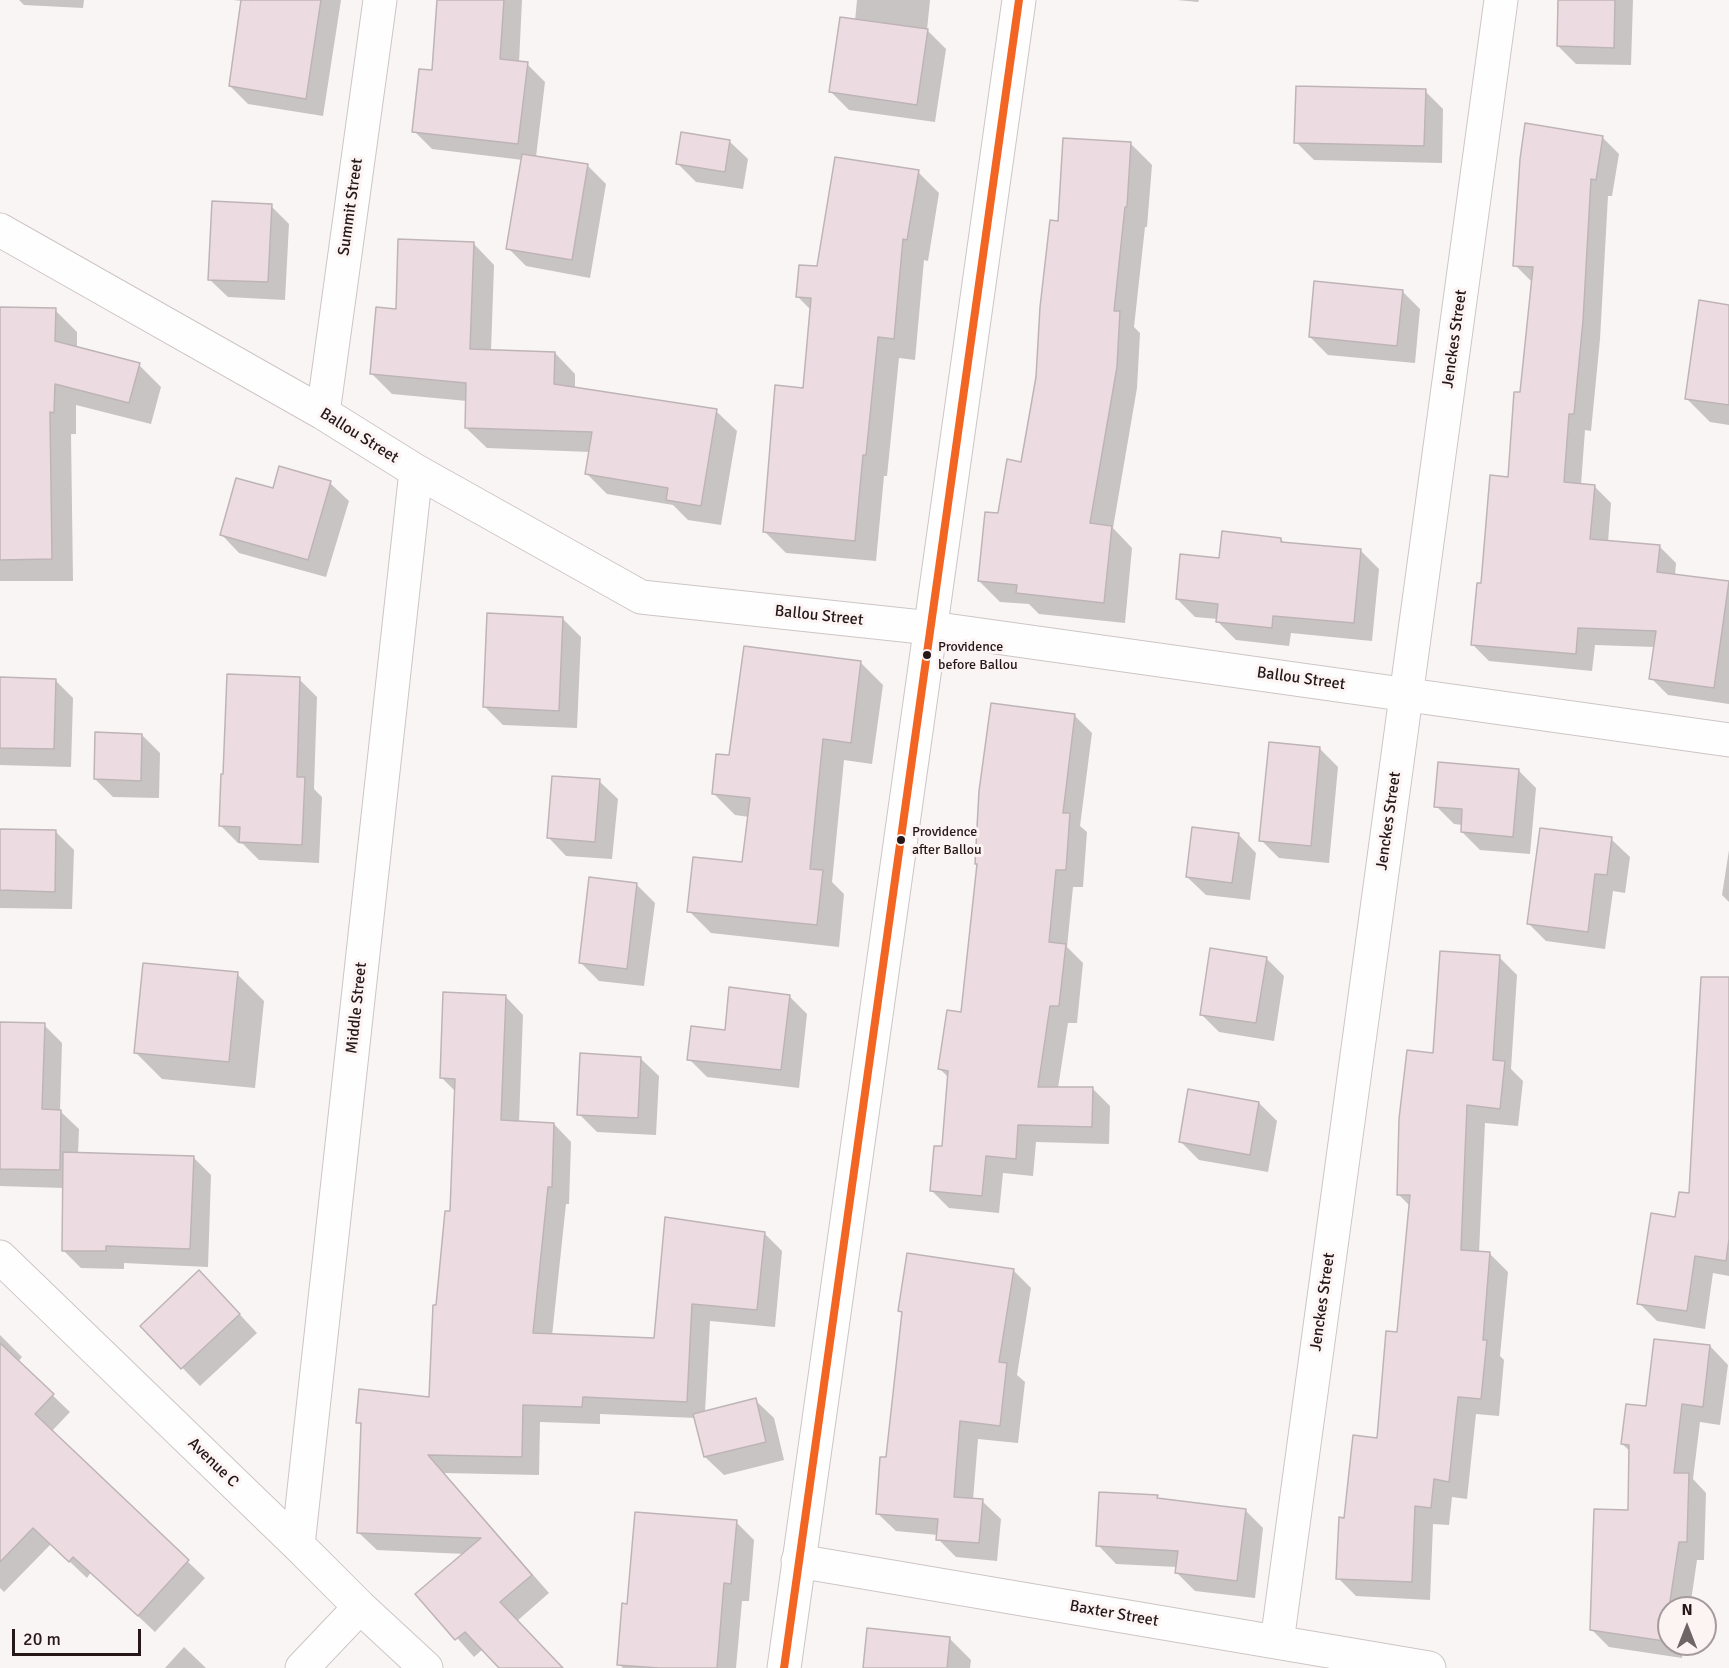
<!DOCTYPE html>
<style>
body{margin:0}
#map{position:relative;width:1729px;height:1668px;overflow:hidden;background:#faf5f5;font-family:Signika,sans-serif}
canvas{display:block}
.north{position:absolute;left:1657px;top:1596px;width:60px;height:60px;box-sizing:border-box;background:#fcf3f3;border:2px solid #a69b9c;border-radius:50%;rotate:0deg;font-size:16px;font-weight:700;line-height:24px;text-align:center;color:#261819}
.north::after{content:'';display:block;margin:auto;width:21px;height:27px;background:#706566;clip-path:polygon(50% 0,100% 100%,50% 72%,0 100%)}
.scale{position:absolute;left:12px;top:1629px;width:129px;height:27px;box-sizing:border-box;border:3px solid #261819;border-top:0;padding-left:8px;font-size:18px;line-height:21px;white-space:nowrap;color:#261819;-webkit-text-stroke:4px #fcf3f3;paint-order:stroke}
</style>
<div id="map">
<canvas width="1729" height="1668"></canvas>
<div class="north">N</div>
<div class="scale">20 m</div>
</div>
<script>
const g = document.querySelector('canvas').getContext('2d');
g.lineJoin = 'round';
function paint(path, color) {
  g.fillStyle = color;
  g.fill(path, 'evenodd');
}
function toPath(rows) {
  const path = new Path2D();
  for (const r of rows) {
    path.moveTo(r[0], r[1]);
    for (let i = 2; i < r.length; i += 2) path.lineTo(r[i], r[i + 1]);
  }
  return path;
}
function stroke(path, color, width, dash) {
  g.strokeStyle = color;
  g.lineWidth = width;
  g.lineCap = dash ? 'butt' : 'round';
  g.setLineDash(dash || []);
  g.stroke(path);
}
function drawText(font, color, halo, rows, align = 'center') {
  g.font = font + ' Signika,sans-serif';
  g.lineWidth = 6;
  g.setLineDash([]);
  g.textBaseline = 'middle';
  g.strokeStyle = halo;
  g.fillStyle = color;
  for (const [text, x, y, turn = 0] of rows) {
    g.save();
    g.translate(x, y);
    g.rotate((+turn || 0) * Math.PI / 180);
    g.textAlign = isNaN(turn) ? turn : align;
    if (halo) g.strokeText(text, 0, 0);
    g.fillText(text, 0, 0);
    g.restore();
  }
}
paint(toPath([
 [19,0,84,0,83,8,24,5],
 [233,0,341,0,323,116,248,104,230,86,242,1],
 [438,0,522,0,519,63,527,64,545,82,536,157,588,166,606,184,590,278,526,266,508,248,523,160,432,149,414,131,434,72],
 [857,0,930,0,927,30,946,49,935,122,849,110,831,92,855,21],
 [1177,0,1199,0,1198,2],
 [1559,0,1633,0,1631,65,1576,64,1558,46],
 [1425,91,1443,109,1442,163,1314,160,1296,142],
 [1602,137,1619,154,1612,196,1608,196,1600,339,1591,431,1585,430,1581,485,1594,486,1611,503,1608,542,1659,546,1676,563,1675,576,1729,583,1729,704,1668,695,1651,678,1655,647,1595,645,1592,671,1489,661,1472,644,1482,585,1509,479,1522,394,1533,283,1515,265],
 [729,141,748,159,743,189,696,182,678,164],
 [1131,144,1152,165,1147,227,1145,227,1134,327,1140,333,1137,388,1113,528,1132,548,1125,623,1039,614,1029,604,1000,602,979,581,999,515,1022,464,1038,377,1059,223],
 [918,172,939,193,928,261,924,260,915,360,899,358,887,476,884,476,876,561,786,553,764,531,805,390,811,310,798,297,819,268],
 [271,206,289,224,285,300,228,297,209,279],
 [474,244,494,265,491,351,555,353,575,374,575,389,716,411,737,431,721,525,688,520,673,505,607,494,587,474,590,452,487,448,466,428,467,401,392,394,371,373,397,311],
 [1402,291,1420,309,1415,363,1328,355,1310,337],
 [1729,306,1729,425,1710,422,1686,398],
 [0,309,55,310,77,332,77,348,139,365,161,387,151,424,76,405,76,434,71,434,73,581,0,581],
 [330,483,349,501,326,577,239,553,221,534,274,490],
 [1281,539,1285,544,1361,551,1379,569,1372,641,1291,633,1289,646,1236,640,1218,622,1218,619,1195,617,1177,599],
 [563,619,581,637,577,728,503,725,485,707],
 [861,663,883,685,872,764,844,760,832,882,844,894,839,947,711,933,689,911,744,863,749,817,735,815,713,793,730,757],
 [0,678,55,680,73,698,71,767,0,765],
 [299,679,317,697,314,789,322,797,319,863,259,860,243,844,238,843,220,825],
 [1074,715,1092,733,1080,826,1087,832,1083,887,1073,887,1067,947,1083,963,1077,1023,1068,1023,1058,1088,1092,1088,1110,1106,1109,1144,1036,1142,1033,1176,1003,1173,999,1213,949,1208,931,1190,943,1148,949,1078,939,1068,962,1013,978,865,976,863],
 [142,735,160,753,159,798,113,797,95,779],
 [1320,749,1338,767,1329,863,1279,858,1261,840],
 [1518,770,1536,788,1530,854,1480,850,1462,832,1463,825,1454,824,1436,806],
 [599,781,618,799,612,859,566,856,548,837],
 [0,830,56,832,74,850,72,909,0,908],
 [1238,834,1256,853,1250,900,1206,895,1187,877],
 [1611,839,1630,857,1625,893,1613,891,1605,949,1546,941,1528,923],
 [1729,850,1729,902,1722,895],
 [637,885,655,903,644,986,599,981,581,963],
 [1499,957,1517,975,1511,1069,1523,1081,1518,1126,1485,1123,1479,1253,1490,1254,1508,1272,1500,1356,1504,1360,1499,1416,1476,1414,1467,1499,1452,1497,1449,1525,1433,1524,1430,1600,1356,1596,1338,1578,1345,1519,1378,1440,1399,1333,1410,1206,1398,1194,1435,1055],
 [1266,958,1284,976,1274,1041,1219,1032,1201,1014],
 [237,974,264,1001,255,1088,162,1079,135,1052],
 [789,996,807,1014,799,1088,707,1077,689,1059,726,1031],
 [506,997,523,1015,519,1123,554,1124,571,1142,569,1204,566,1204,552,1336,656,1340,666,1219,764,1233,782,1251,775,1327,710,1321,705,1412,755,1400,774,1418,784,1460,724,1475,705,1457,696,1418,600,1414,600,1424,540,1422,539,1475,444,1473,549,1593,517,1621,562,1668,501,1668,483,1649,474,1657,418,1594,465,1554,377,1550,359,1533,362,1427,358,1422,431,1398,437,1307,451,1213,456,1092,442,1078],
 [1729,1001,1729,1276,1713,1273,1705,1329,1657,1321,1639,1303,1690,1195],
 [0,1023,44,1025,62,1043,60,1111,79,1129,78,1154,193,1157,211,1175,208,1267,124,1263,124,1269,81,1268,63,1250,64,1188,0,1186],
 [640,1058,659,1076,656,1135,597,1132,579,1114],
 [1259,1103,1277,1121,1268,1172,1199,1160,1180,1141],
 [1013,1270,1031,1288,1017,1375,1025,1382,1018,1443,978,1439,973,1500,982,1501,1001,1519,997,1561,956,1557,938,1539,938,1535,896,1531,877,1513,887,1459,903,1314,900,1311],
 [217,1290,257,1333,200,1386,142,1326],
 [0,1335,22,1357,18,1362,70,1412,51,1432,205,1578,155,1632,91,1572,87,1578,51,1544,4,1592,0,1588],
 [1710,1346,1728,1365,1720,1425,1700,1422,1693,1479,1706,1493,1704,1560,1697,1560,1690,1608,1669,1608,1669,1644,1684,1644,1682,1658,1609,1647,1591,1629,1629,1512,1631,1452,1622,1444],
 [1157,1497,1160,1499,1245,1510,1263,1528,1255,1598,1195,1591,1177,1573,1177,1567,1116,1564,1098,1545],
 [736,1522,754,1540,749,1601,742,1601,736,1668,623,1668,619,1664],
 [949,1638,971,1660,970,1668,865,1668],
 [184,1647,206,1668,165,1668]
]), '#0003');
const building = toPath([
 [241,0,321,0,306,99,229,86,241,0],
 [437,0,504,0,500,59,528,62,518,144,412,132,419,69,432,70,437,0],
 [1558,0,1615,0,1614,48,1557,46,1558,0],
 [840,17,928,29,917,105,829,92,840,17],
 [1296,86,1426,89,1424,146,1294,143,1296,86],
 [1525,123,1603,136,1596,180,1591,179,1583,321,1574,414,1569,414,1564,482,1595,485,1590,539,1660,545,1657,572,1729,581,1714,688,1649,679,1656,631,1578,628,1576,654,1471,645,1477,583,1481,583,1490,475,1508,477,1514,392,1520,392,1533,267,1513,266,1520,159,1525,123],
 [681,132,730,140,725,172,676,164,681,132],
 [1063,138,1131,142,1127,207,1125,207,1114,311,1120,311,1117,367,1090,523,1112,526,1104,603,1016,593,1017,585,978,581,985,512,998,513,1007,459,1021,462,1036,377,1040,307,1050,220,1058,221,1063,138],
 [522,154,588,164,572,260,506,249,522,154],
 [835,157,919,170,907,240,903,239,894,339,878,337,866,455,863,455,855,541,763,532,775,385,803,388,811,298,796,297,799,265,817,266,835,157],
 [212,201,272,204,268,282,208,280,212,201],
 [398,239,474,242,470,349,555,352,554,384,717,409,701,506,666,500,668,488,585,474,592,432,465,428,466,383,370,374,376,307,396,309,398,239],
 [1314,281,1403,290,1397,346,1309,337,1314,281],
 [1699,300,1729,305,1729,405,1685,399,1699,300],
 [0,307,56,308,55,341,140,363,129,403,55,384,54,413,50,412,52,559,0,560,0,307],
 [279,466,331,481,308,560,220,535,236,478,273,488,279,466],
 [1222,531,1281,538,1281,542,1361,549,1354,623,1273,616,1272,628,1216,622,1218,604,1176,599,1180,554,1219,558,1222,531],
 [487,613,563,617,559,711,483,707,487,613],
 [744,646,861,661,851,743,823,739,810,869,823,870,817,925,687,912,693,857,742,862,750,798,712,794,716,754,729,755,744,646],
 [227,674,300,677,297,777,305,777,302,845,239,842,240,827,219,826,221,774,223,774,227,674],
 [0,677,56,679,54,749,0,748,0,677],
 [991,703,1075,714,1063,813,1070,813,1066,870,1056,870,1049,942,1066,944,1059,1006,1050,1006,1038,1087,1093,1087,1092,1127,1018,1125,1016,1159,986,1156,982,1196,930,1191,934,1146,942,1146,948,1071,938,1069,947,1010,961,1012,977,864,975,864,979,791,991,703],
 [95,732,142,734,141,781,94,779,95,732],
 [1269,742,1320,747,1311,846,1259,841,1269,742],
 [1438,762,1519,769,1513,837,1461,832,1462,809,1434,807,1438,762],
 [552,776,600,779,595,842,547,838,552,776],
 [1192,827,1239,833,1232,883,1186,877,1192,827],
 [1540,828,1612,837,1607,875,1595,874,1588,932,1527,924,1540,828],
 [0,829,56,830,55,892,0,890,0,829],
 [589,877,637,883,627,969,579,963,589,877],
 [1210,948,1267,957,1256,1023,1200,1015,1210,948],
 [1440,951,1500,955,1493,1060,1505,1061,1500,1109,1467,1105,1461,1250,1490,1252,1483,1340,1487,1340,1481,1399,1458,1397,1449,1482,1434,1479,1431,1508,1415,1506,1412,1582,1336,1579,1339,1517,1344,1518,1353,1435,1377,1438,1386,1331,1397,1332,1410,1195,1397,1195,1399,1119,1407,1050,1433,1053,1440,951],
 [143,963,238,972,229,1062,134,1053,143,963],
 [1701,977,1729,977,1729,1239,1726,1261,1695,1256,1687,1311,1637,1304,1651,1213,1675,1217,1679,1192,1689,1193,1701,977],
 [729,987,790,995,781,1070,687,1060,691,1026,725,1030,729,987],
 [443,992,506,995,501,1120,554,1123,552,1187,548,1187,533,1333,654,1338,665,1217,765,1232,757,1310,692,1304,687,1402,583,1397,582,1407,523,1405,522,1457,428,1455,532,1575,500,1602,563,1668,499,1668,465,1632,455,1640,415,1594,481,1538,357,1533,361,1423,356,1423,359,1389,429,1397,433,1305,436,1305,445,1211,450,1211,455,1079,440,1078,443,992],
 [0,1022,45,1023,42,1109,61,1110,60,1170,0,1169,0,1022],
 [580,1053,641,1057,638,1118,577,1115,580,1053],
 [1188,1089,1259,1102,1250,1155,1179,1142,1188,1089],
 [63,1152,194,1156,190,1249,106,1246,106,1251,62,1251,63,1152],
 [907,1253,1014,1269,999,1362,1007,1363,1000,1426,960,1421,954,1497,983,1499,979,1543,936,1540,938,1519,876,1514,880,1457,886,1457,902,1312,898,1311,907,1253],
 [199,1270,240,1314,181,1369,140,1326,199,1270],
 [1654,1339,1710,1345,1703,1407,1682,1404,1674,1473,1689,1473,1687,1542,1679,1542,1664,1641,1590,1630,1594,1509,1628,1510,1629,1445,1621,1444,1626,1404,1646,1406,1654,1339],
 [0,1343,54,1394,35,1414,189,1560,138,1616,73,1557,69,1562,33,1528,0,1562,0,1343],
 [756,1398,766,1442,704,1457,693,1414,756,1398],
 [1099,1492,1158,1495,1157,1498,1246,1509,1237,1581,1175,1573,1178,1551,1096,1546,1099,1492],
 [635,1512,737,1520,731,1584,724,1583,717,1668,659,1668,617,1665,622,1603,627,1604,635,1512],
 [867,1628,950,1637,947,1668,863,1668,867,1628]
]);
paint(building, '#ecdce1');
stroke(building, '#beb4b7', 1.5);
const minor = toPath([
 [0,230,323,413,416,471,641,597,931,628,1729,740],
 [323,413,380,0],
 [0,1257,298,1545,360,1607,426,1668],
 [298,1545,416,471],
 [798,1561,1429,1668],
 [1277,1642,1501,0],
 [302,1668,360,1607]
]);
const secondary = toPath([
 [784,1668,1019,0]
]);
stroke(minor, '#cec5c5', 35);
stroke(secondary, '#cec5c5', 35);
stroke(minor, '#fefefe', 33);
stroke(secondary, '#fefefe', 33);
stroke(toPath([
 [784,1668,1019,0]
]), '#f26522', 8);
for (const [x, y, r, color] of [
 [927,655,5,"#261819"],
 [901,840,5,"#261819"]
]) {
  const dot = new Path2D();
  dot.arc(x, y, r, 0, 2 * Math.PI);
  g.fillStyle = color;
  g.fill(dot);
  stroke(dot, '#fcf3f3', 2);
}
drawText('14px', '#261819', '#fcf3f3', [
 ["Providence",938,647],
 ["before Ballou",938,665],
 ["Providence",912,832],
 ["after Ballou",912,850]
], 'left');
drawText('16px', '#261819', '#fcf3f3', [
 ["Summit Street",351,207,-82],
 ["Jenckes Street",1455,339,-82],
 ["Ballou Street",359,436,32],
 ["Ballou Street",819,616,6],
 ["Ballou Street",1301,679,8],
 ["Jenckes Street",1389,821,-82],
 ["Middle Street",357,1008,-84],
 ["Jenckes Street",1323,1302,-82],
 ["Avenue C",213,1463,44],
 ["Baxter Street",1114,1614,10]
]);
</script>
